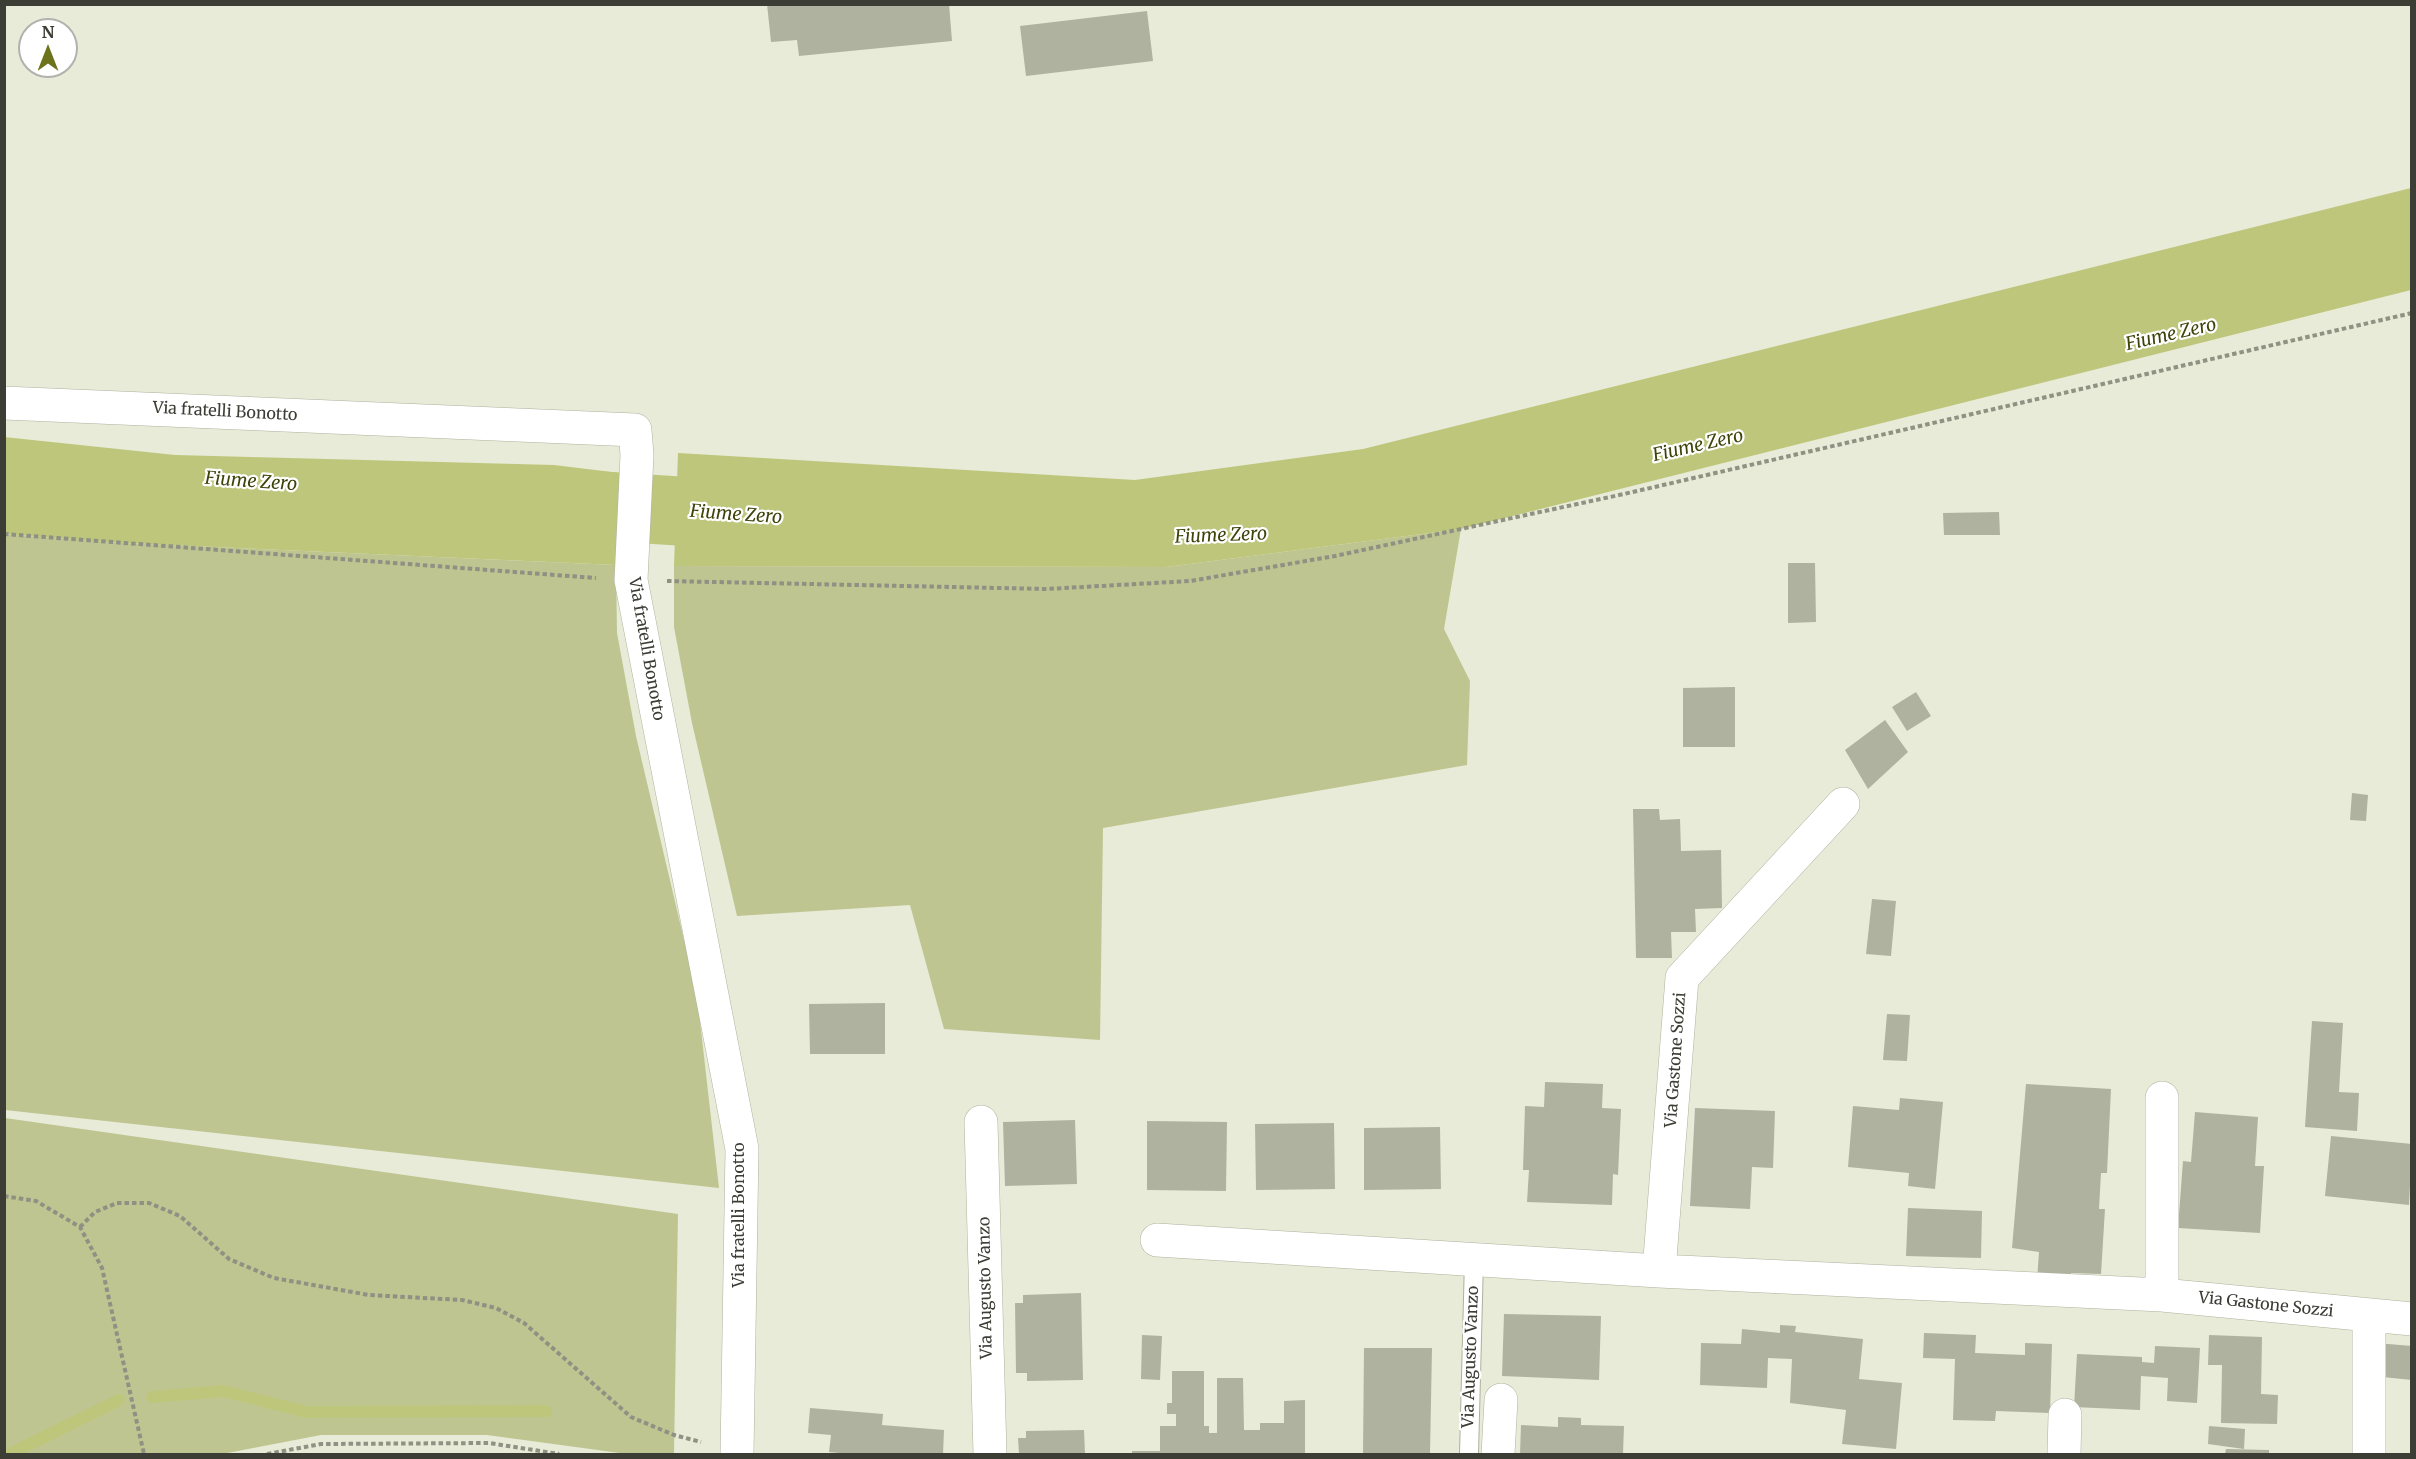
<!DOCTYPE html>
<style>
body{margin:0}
#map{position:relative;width:2416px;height:1459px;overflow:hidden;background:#e8ebd7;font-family:Merriweather,serif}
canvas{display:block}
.frame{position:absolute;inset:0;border:6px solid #3c3d35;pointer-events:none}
.north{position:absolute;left:18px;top:18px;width:60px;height:60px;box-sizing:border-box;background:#fff;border:2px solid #b1b1ae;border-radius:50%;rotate:0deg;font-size:16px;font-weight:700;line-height:24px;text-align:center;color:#3c3d35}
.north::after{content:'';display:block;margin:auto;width:21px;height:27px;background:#6c731b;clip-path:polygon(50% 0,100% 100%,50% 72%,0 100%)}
</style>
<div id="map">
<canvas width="2416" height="1459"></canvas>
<div class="frame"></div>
<div class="north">N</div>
</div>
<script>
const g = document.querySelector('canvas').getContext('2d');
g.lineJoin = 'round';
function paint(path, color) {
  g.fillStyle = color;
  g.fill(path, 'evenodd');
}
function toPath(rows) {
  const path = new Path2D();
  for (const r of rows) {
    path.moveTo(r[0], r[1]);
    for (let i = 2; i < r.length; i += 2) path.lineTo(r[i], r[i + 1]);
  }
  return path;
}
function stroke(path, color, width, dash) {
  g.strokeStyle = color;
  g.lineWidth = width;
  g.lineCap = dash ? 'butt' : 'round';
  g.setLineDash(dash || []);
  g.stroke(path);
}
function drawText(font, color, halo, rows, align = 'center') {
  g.font = font + ' Merriweather,serif';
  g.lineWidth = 4.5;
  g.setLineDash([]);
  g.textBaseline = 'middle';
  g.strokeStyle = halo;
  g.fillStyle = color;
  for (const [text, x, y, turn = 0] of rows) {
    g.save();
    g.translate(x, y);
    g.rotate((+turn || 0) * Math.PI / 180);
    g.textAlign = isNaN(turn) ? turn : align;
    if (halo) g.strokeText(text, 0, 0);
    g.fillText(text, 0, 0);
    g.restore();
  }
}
paint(toPath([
 [1461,529,1444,629,1470,681,1467,765,1103,828,1100,1040,944,1029,910,905,737,916,692,723,674,627,674,566,1166,567],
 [4,534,103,542,616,565,617,633,636,736,697,995,719,1188,5,1110],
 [5,1118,678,1214,674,1454,627,1454,487,1435,321,1435,222,1454,5,1454]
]), '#bfc591');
paint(toPath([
 [2411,188,2411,290,1461,529,1166,567,674,566,678,453,1135,480,1363,449],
 [4,437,175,455,554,465,620,473,616,565,103,542,5,534]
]), '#bec67c');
stroke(toPath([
 [152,1397,223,1391,306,1412,546,1411],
 [10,1454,119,1400]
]), '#bec67c', 12);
stroke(toPath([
 [555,503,771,517]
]), '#bec67c', 69);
paint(toPath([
 [767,4,949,4,952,41,799,56,797,40,771,42],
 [1147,11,1153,61,1026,76,1020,26],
 [1999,512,2000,535,1944,535,1943,513],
 [1788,563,1815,563,1816,622,1788,623],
 [1735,687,1735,747,1683,747,1683,688],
 [1916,692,1931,716,1907,731,1892,707],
 [1885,720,1908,752,1868,789,1845,750],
 [2352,793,2368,795,2366,821,2350,820],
 [1633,809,1659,809,1660,820,1680,819,1681,851,1721,850,1722,908,1695,909,1696,932,1671,932,1672,958,1636,958],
 [1872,899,1896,901,1891,956,1866,954],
 [885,1003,885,1054,810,1054,809,1004],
 [1887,1014,1910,1015,1907,1061,1883,1060],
 [2312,1021,2343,1023,2339,1092,2359,1093,2357,1131,2305,1127],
 [1545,1082,1603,1084,1602,1108,1621,1109,1618,1175,1613,1174,1612,1205,1527,1202,1529,1170,1523,1170,1525,1106,1544,1107],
 [2026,1084,2111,1089,2107,1173,2101,1173,2099,1209,2105,1209,2101,1274,2071,1273,2070,1283,2037,1280,2039,1252,2012,1248],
 [1900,1098,1943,1102,1935,1189,1908,1186,1909,1173,1848,1167,1853,1106,1899,1110],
 [1695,1108,1775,1111,1773,1168,1752,1167,1750,1209,1690,1206],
 [2195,1112,2258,1117,2255,1166,2264,1166,2260,1233,2178,1228,2183,1161,2191,1162],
 [1075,1120,1077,1184,1005,1186,1003,1122],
 [1147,1121,1227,1122,1226,1191,1147,1190],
 [1334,1123,1335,1189,1256,1190,1255,1124],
 [1440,1127,1441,1189,1364,1190,1364,1128],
 [2331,1136,2412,1144,2409,1205,2325,1196],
 [1908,1208,1982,1211,1981,1258,1906,1256],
 [1081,1293,1083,1380,1027,1381,1027,1373,1016,1373,1015,1303,1023,1303,1023,1295],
 [1504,1314,1601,1316,1599,1380,1502,1376],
 [1780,1325,1796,1326,1795,1332,1863,1339,1859,1379,1902,1383,1896,1449,1842,1444,1846,1410,1790,1403,1792,1359,1768,1358,1767,1388,1700,1385,1701,1343,1741,1344,1742,1329,1780,1333],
 [1924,1333,1976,1335,1975,1353,2025,1355,2025,1343,2052,1344,2050,1413,1996,1411,1995,1421,1953,1420,1955,1359,1923,1358],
 [1142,1335,1162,1336,1160,1380,1141,1379],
 [2209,1335,2262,1337,2261,1394,2278,1395,2277,1424,2221,1423,2222,1365,2208,1365],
 [2376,1343,2412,1346,2412,1380,2373,1376],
 [2155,1346,2200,1348,2197,1403,2167,1401,2168,1378,2141,1376,2140,1410,2074,1407,2077,1354,2142,1357,2142,1362,2154,1363],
 [1364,1348,1432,1348,1430,1454,1363,1454],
 [1172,1371,1204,1371,1204,1426,1209,1426,1209,1433,1217,1433,1217,1378,1243,1378,1244,1430,1260,1430,1260,1423,1284,1423,1284,1401,1305,1400,1305,1454,1132,1454,1132,1451,1160,1451,1160,1426,1176,1426,1176,1414,1167,1414,1167,1403,1172,1403],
 [810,1408,883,1414,882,1425,944,1430,943,1454,850,1454,829,1452,831,1435,808,1433],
 [1558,1417,1581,1418,1581,1425,1624,1426,1623,1454,1520,1454,1521,1425,1558,1427],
 [2209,1426,2245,1429,2244,1449,2208,1444],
 [1084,1430,1085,1454,1019,1454,1018,1438,1026,1438,1026,1431],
 [2226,1449,2269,1450,2269,1454,2225,1454]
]), '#afb29f');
const lane = toPath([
 [1469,1454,1474,1260]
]);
const street = toPath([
 [4,403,635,430,637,455,631,580,742,1149,737,1454],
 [2162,1098,2162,1295],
 [981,1122,990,1454],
 [1157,1240,1659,1271,2162,1295,2412,1319],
 [1659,1271,1682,978,1843,804],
 [1498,1454,1501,1400],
 [2064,1454,2065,1415],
 [2369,1454,2369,1316]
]);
stroke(lane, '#aeb19e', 20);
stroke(street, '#aeb19e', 34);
stroke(toPath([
 [4,534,596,578],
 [667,581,1047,589,1190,581,1335,556,1624,494,2412,313],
 [4,1196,36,1201,80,1227,102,1268,144,1454],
 [80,1227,95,1212,117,1203,149,1203,180,1216,229,1259,274,1278,369,1295,462,1300,496,1308,524,1323,631,1417,674,1435,701,1442],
 [267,1454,321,1444,489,1443,559,1454]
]), '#8f9183', 4, [4.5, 3]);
stroke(lane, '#fff', 18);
stroke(street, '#fff', 33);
drawText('16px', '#3c3d35', '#fff', [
 ["Via fratelli Bonotto",225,412,3],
 ["Via fratelli Bonotto",646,649,80],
 ["Via Gastone Sozzi",1676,1060,-86],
 ["Via fratelli Bonotto",739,1215,-90],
 ["Via Augusto Vanzo",986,1288,-91],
 ["Via Gastone Sozzi",2266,1305,6],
 ["Via Augusto Vanzo",1471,1357,-88]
]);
drawText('italic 18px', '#3f4309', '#fff', [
 ["Fiume Zero",2171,335,-13],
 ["Fiume Zero",1698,446,-13],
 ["Fiume Zero",251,482,4],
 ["Fiume Zero",736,515,4],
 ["Fiume Zero",1221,536,-2]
]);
</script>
